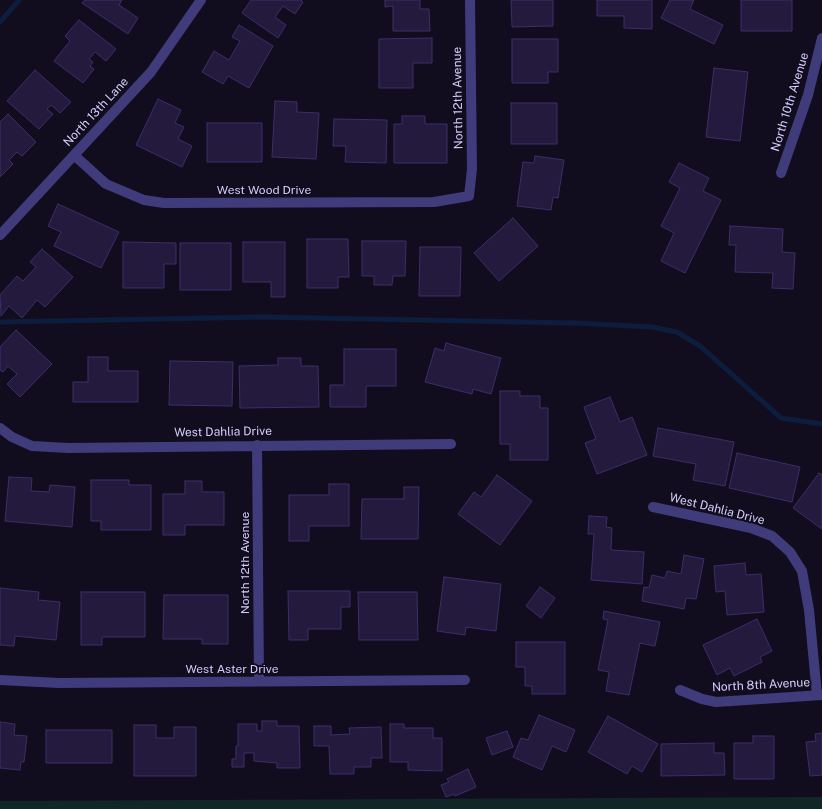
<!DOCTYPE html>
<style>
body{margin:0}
canvas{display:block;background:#110d1e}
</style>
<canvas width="822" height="809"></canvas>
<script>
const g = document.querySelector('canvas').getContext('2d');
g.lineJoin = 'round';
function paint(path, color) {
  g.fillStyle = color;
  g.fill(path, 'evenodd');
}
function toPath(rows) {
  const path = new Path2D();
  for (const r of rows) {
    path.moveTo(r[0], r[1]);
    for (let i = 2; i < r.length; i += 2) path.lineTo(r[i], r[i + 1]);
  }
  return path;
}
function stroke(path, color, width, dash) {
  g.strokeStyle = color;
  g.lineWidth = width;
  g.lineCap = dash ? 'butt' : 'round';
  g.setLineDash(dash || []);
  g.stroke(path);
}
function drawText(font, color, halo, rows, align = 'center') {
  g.font = font + ' "Public Sans",sans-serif';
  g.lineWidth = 4;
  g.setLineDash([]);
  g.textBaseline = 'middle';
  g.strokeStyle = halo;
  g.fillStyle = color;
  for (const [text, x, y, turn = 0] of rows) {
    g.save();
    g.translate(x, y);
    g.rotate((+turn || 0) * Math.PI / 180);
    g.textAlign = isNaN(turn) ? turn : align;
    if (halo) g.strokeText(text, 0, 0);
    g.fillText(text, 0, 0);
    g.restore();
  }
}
paint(toPath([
 [822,797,822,809,0,809,0,801]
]), '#112727');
stroke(toPath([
 [0,22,19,0],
 [0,322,263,317,575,323,652,327,677,332,700,346,781,418,822,424]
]), '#0d1d3d', 5);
const building = toPath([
 [85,0,122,0,119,5,138,18,128,34,82,3,85,0],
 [251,0,301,0,303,2,295,14,283,6,275,17,286,25,278,38,242,13,251,0],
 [385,0,420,0,420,9,429,9,430,31,393,31,393,6,385,7,385,0],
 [511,0,553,0,553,26,512,27,511,0],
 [597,0,652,0,652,29,624,28,624,16,597,16,597,0],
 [670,0,694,0,690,9,723,25,714,44,661,18,670,0],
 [741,0,792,0,792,31,741,31,741,0],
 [79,20,116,49,106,61,95,52,89,59,93,62,90,66,94,69,83,83,54,61,70,41,65,36,79,20],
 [239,25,273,46,249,88,228,76,223,84,202,72,214,51,229,60,240,41,232,37,239,25],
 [432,38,432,63,413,63,413,88,379,88,379,39,432,38],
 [512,39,558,39,558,72,548,72,548,83,512,83,512,39],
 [714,68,748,72,740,141,706,137,714,68],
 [35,70,71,102,60,113,51,105,47,109,53,114,39,129,7,101,35,70],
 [158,99,181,110,175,123,184,127,178,139,192,146,182,167,136,145,158,99],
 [275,101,297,102,297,112,319,113,316,159,272,157,275,101],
 [511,103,557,103,557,144,511,144,511,103],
 [8,114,36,142,22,156,17,152,9,160,13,164,0,177,0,122,8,114],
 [402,116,425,116,425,124,447,124,447,163,394,163,394,124,402,124,402,116],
 [334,119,387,120,386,163,345,162,346,146,333,146,334,119],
 [207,123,262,123,262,162,207,162,207,123],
 [535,156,564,160,558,198,553,197,551,210,517,206,523,162,534,163,535,156],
 [679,163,709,178,703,191,721,200,685,273,661,261,674,233,661,226,680,188,669,182,679,163],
 [58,204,119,232,101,268,54,246,61,232,48,226,58,204],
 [513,218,538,246,499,281,474,253,513,218],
 [730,226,783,229,782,252,795,253,793,289,772,288,773,273,735,272,736,245,729,245,730,226],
 [307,239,348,239,349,277,338,277,338,288,307,288,307,239],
 [362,241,406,241,405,276,393,276,392,285,374,285,374,276,362,276,362,241],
 [123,242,176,243,176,264,164,264,164,288,123,288,123,242],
 [243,242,285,242,285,297,271,297,271,282,243,282,243,242],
 [180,243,231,243,231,290,180,290,180,243],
 [420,247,461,247,460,296,419,296,420,247],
 [42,249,73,277,45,307,37,300,22,318,9,306,1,316,0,295,17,276,23,281,36,267,30,262,42,249],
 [16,330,52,364,20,397,7,384,17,374,8,366,3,372,0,370,0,347,16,330],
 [446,343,501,358,491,394,473,389,472,394,425,382,435,348,444,351,446,343],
 [344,349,396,349,396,386,366,386,366,407,330,407,330,385,344,385,344,349],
 [88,357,108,357,108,371,138,371,138,402,73,402,73,382,88,382,88,357],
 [278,358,301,358,301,366,318,366,319,407,240,408,239,366,278,365,278,358],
 [170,361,233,362,232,406,169,405,170,361],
 [500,391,520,391,520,396,540,396,540,408,548,408,548,460,510,460,510,444,500,444,500,391],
 [610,397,620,422,632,417,647,455,597,474,585,443,596,439,584,407,610,397],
 [658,428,734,442,725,486,693,480,696,464,653,456,658,428],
 [737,453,800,467,792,502,729,488,737,453],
 [819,473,822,475,822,529,793,508,819,473],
 [497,475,532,501,500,545,458,514,474,492,481,497,497,475],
 [9,477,32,478,31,491,49,492,50,485,75,487,72,527,5,521,9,477],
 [91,480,129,480,129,485,151,485,151,530,101,530,101,521,91,521,91,480],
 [185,481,202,481,202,492,224,492,224,525,185,525,185,535,163,535,163,494,185,494,185,481],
 [329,484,349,484,349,526,309,526,309,541,289,541,289,495,329,495,329,484],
 [404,487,419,487,418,539,361,539,362,499,404,499,404,487],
 [589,516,607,517,606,527,612,528,611,550,644,552,642,584,591,580,594,534,588,534,589,516],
 [684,555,704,559,696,599,686,598,684,609,642,601,644,587,649,588,652,575,665,578,667,571,681,574,684,555],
 [745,563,746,575,761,574,764,612,727,615,725,591,716,592,714,566,745,563],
 [444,577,501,584,496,631,466,627,465,635,437,631,444,577],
 [540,587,555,598,541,618,526,606,540,587],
 [0,588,39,592,38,600,60,602,56,640,15,636,14,646,0,645,0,588],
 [288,591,350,591,350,607,341,607,341,629,308,629,308,640,289,640,288,591],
 [81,592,145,592,145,637,102,637,102,645,81,645,81,592],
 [358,592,417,592,418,640,359,640,358,592],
 [164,595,228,595,228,644,202,644,202,639,163,639,164,595],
 [604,611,660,622,655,646,640,643,629,695,606,691,609,672,598,670,608,620,603,619,604,611],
 [757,619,772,651,760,657,762,662,734,676,730,668,717,675,703,645,757,619],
 [516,642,565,642,565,694,532,694,532,686,525,686,525,667,516,667,516,642],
 [539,715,575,730,566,752,552,746,542,770,513,757,521,738,528,740,539,715],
 [608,716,658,744,642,772,632,766,627,774,588,752,608,716],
 [262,721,277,721,277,726,299,726,300,768,277,768,277,763,254,761,254,753,244,753,244,767,232,767,232,759,236,759,236,746,238,746,238,724,257,724,257,731,262,731,262,721],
 [0,722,15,724,14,735,27,736,24,762,21,762,20,770,0,768,0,722],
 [390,724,404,724,404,728,433,728,433,738,442,738,442,771,408,770,408,762,390,762,390,724],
 [134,725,156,725,156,738,174,738,174,727,196,727,196,776,134,776,134,725],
 [314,726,331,726,331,735,350,734,349,728,381,727,382,758,371,758,371,767,354,767,354,774,330,774,329,746,314,746,314,726],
 [46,730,112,730,112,763,46,763,46,730],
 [507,731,513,747,492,755,486,738,507,731],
 [822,733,822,775,810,776,806,742,816,741,815,734,822,733],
 [753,736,774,736,774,779,734,779,734,743,753,743,753,736],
 [714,743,714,753,724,753,725,775,661,776,661,744,714,743],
 [468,769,476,787,455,796,454,794,446,797,441,785,449,782,447,779,468,769]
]);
paint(building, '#231a3e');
stroke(building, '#3c2e68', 1);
stroke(toPath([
 [74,155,106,184,144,200,164,203,434,202,469,196,472,169,470,0],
 [781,173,808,95,822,38],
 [0,235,151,72,201,0],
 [0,428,12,437,32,446,68,448,451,444],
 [257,445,259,681],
 [653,507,751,528,772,536,790,552,802,571,809,610,817,695],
 [0,680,59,683,465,680],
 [680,690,702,699,716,702,822,695]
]), '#403b7a', 10);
drawText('12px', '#d4cdfc', '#110d1e', [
 ["North 12th Avenue",458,98,-91],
 ["North 10th Avenue",790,102,-73],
 ["North 13th Lane",96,112,-47],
 ["West Wood Drive",264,190],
 ["West Dahlia Drive",223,432,-1],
 ["West Dahlia Drive",717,509,14],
 ["North 12th Avenue",245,563,-90],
 ["West Aster Drive",232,669],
 ["North 8th Avenue",761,685,-3]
]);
</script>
